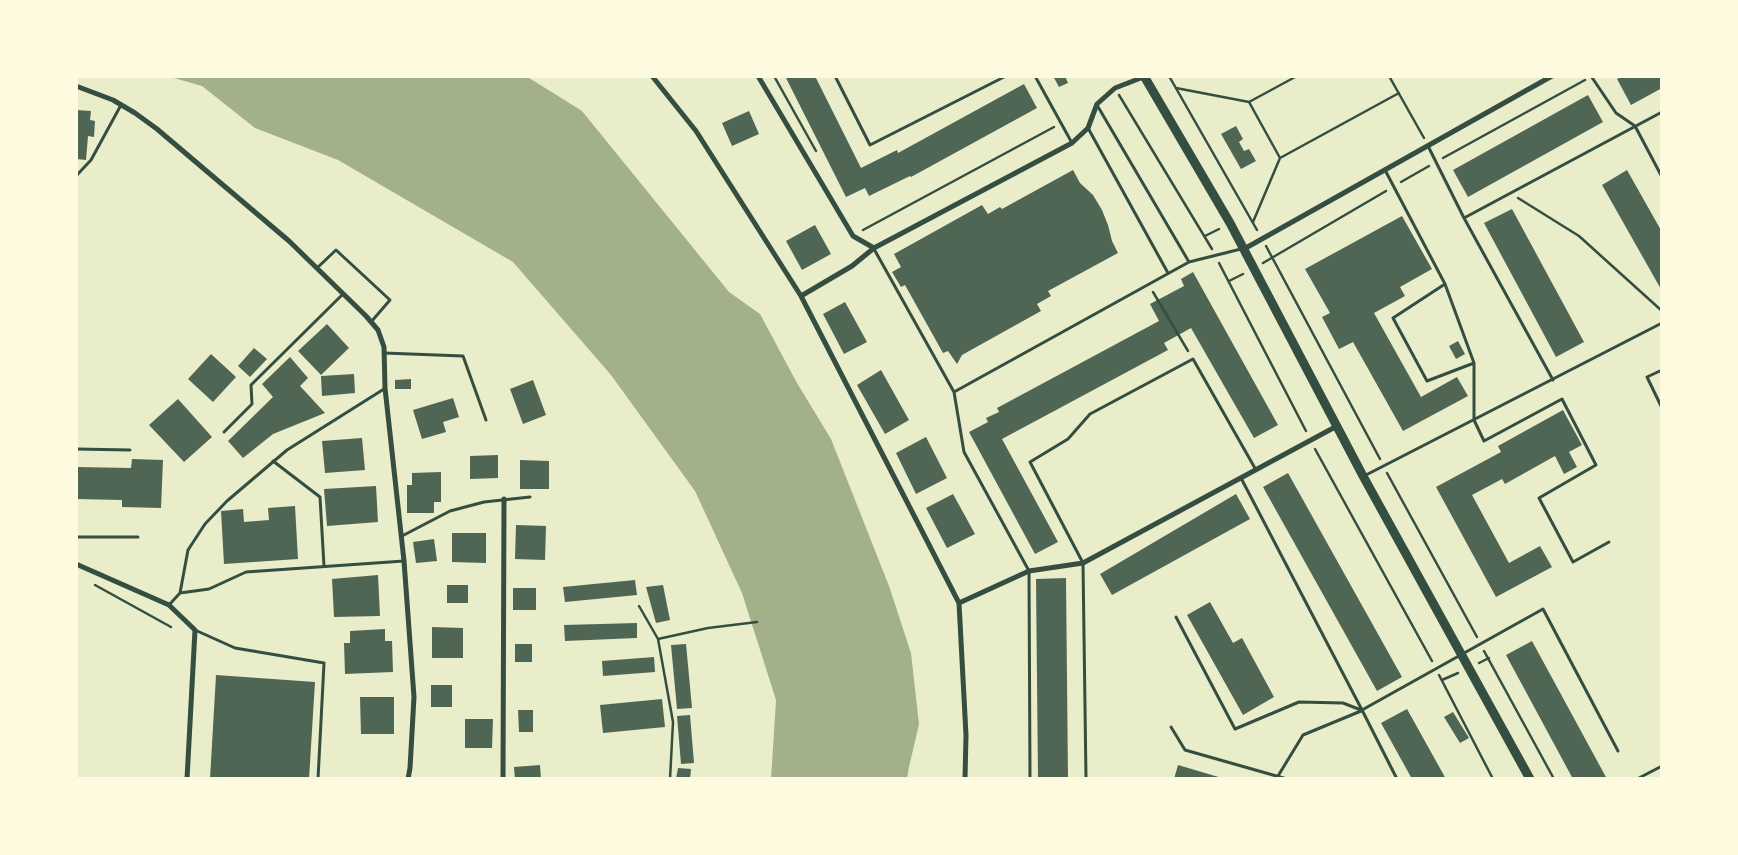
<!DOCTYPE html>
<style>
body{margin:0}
#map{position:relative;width:1738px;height:855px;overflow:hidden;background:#e9edc9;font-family:"Fira Sans Condensed",sans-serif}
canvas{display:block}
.frame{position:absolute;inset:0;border:78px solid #fefae0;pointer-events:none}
</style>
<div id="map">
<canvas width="1738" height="855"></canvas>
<div class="frame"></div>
</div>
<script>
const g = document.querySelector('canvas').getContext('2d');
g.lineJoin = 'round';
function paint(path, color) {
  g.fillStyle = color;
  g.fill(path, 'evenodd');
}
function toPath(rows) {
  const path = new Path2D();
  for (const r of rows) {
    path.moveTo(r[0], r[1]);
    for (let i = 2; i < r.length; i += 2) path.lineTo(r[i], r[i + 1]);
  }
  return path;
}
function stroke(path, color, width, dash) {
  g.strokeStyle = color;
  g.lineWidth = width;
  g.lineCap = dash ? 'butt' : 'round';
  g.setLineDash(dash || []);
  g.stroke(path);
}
paint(toPath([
 [167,76,526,76,582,111,729,292,760,314,797,383,831,439,889,586,911,653,919,724,909,767,907,779,771,779,776,700,742,593,695,491,611,375,513,262,338,160,255,128,202,86]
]), '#a3b18a');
paint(toPath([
 [785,76,815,76,861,168,897,150,898,153,1024,84,1037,108,911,177,910,176,869,196,865,188,846,197],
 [1053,76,1065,76,1068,83,1059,87],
 [1623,76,1662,76,1662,88,1631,105,1617,79],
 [1588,95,1603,122,1468,197,1453,170],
 [76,110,91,111,90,120,95,121,94,137,88,136,86,160,76,159],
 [749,111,759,134,732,146,722,123],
 [1236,126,1243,139,1239,142,1244,151,1249,149,1256,161,1241,169,1221,134],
 [1073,170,1080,183,1093,195,1102,210,1108,225,1112,241,1118,253,1048,291,1051,296,1037,304,1041,311,962,355,957,364,948,351,943,353,905,285,901,287,892,272,901,267,894,254,982,205,988,214,1000,207,1002,209],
 [1627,170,1662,232,1662,291,1602,185],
 [1512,209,1584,342,1556,357,1484,223],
 [1402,216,1432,269,1400,287,1405,296,1374,313,1421,397,1457,377,1468,396,1403,431,1353,342,1339,349,1322,317,1330,313,1305,269],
 [815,225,831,254,802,270,786,241],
 [1193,272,1278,425,1254,438,1191,328,1164,343,1168,350,1002,439,1058,542,1035,554,969,432,988,422,986,418,999,412,997,408,1159,321,1150,304,1184,286,1181,279],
 [845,302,867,342,844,354,823,314],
 [327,324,349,348,321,375,298,351],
 [1458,341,1465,354,1456,359,1449,346],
 [254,348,267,359,250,377,238,366],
 [211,354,236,377,213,402,188,379],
 [290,357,308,378,300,386,325,413,273,434,243,458,228,441,273,397,262,384],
 [881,370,909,420,885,434,857,385],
 [354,374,355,393,322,396,321,376],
 [411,379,411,389,395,389,395,380],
 [533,380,546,415,523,424,510,389],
 [453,398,459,417,443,422,446,432,422,439,413,410],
 [178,399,212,437,184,462,149,425],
 [1563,410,1582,445,1569,452,1577,467,1564,474,1555,456,1505,484,1502,479,1472,495,1509,563,1540,546,1552,567,1496,597,1436,487,1501,452,1498,446],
 [926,437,947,478,916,494,896,453],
 [362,438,365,470,325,473,322,441],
 [498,455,498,478,470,479,470,456],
 [132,459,163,460,161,508,122,507,122,500,76,499,76,467,131,468],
 [520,460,549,461,549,489,520,489],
 [441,472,441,502,434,502,434,513,407,513,407,485,412,485,412,473],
 [1288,473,1402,677,1377,691,1263,487],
 [376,486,378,522,327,526,324,489],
 [953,494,975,534,947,548,926,508],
 [1236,494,1250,519,1112,595,1100,574],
 [295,506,298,559,224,564,221,511,243,509,244,522,269,520,268,508],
 [516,525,546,526,545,560,515,559],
 [452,533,486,533,486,563,452,562],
 [434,539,437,561,416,563,413,542],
 [378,575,380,616,334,617,332,579],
 [1066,578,1068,779,1038,779,1036,579],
 [635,580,637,595,565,602,563,587],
 [447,585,468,585,468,603,447,603],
 [663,585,670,620,656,623,646,587],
 [513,588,536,588,536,610,513,610],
 [1210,602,1233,643,1242,638,1274,697,1243,715,1187,615],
 [637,623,637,638,565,641,564,625],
 [432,627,463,628,463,658,432,658],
 [385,629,385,641,392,641,393,672,345,674,344,643,350,643,350,631],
 [1532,641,1607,779,1573,779,1506,655],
 [515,644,532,644,532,662,515,662],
 [686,644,692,708,677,709,671,645],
 [654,657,655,672,603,676,602,661],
 [216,675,315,682,309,779,210,779],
 [431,685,452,685,452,707,431,707],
 [360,697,394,697,394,734,361,734],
 [662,699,665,727,603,733,600,705],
 [1407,709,1446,779,1412,779,1381,723],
 [518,710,533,710,533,732,519,732],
 [1453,712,1469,738,1460,743,1444,717],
 [690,715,694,763,681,764,677,716],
 [465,719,493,719,492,748,465,748],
 [540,765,541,779,515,779,514,767],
 [1178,765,1222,778,1222,779,1174,779],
 [678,768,691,769,690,779,676,779]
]), '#4f6655');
stroke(toPath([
 [774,76,816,151],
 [1169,76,1257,230],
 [1389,76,1424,138],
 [1176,88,1249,102,1280,158,1253,222],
 [1119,95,1212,249],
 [1249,102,1297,76],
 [1280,158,1399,93],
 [1443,158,1585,80],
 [1401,182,1429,166],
 [1518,198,1579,236,1662,311],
 [863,230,1054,127],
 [1205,236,1219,229],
 [1266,246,1380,459],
 [1219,263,1306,431],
 [1263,263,1386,191],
 [1229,281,1243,274],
 [1153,292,1188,351],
 [1315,449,1432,661],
 [1387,473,1477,637],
 [95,585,171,627],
 [639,606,658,639,673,722,670,779],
 [658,639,708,628,757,622],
 [1484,651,1554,779],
 [1479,663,1489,658],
 [1439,675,1493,779],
 [1442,680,1458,673]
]), '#344e41', 2.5);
stroke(toPath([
 [835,76,870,145,1006,76],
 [1035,76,1072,143],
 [1591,76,1616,113,1635,126,1662,177],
 [1097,105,1189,262],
 [1088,128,1168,273],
 [1428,146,1464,218,1553,380],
 [1385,170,1445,284,1393,318,1427,381,1474,363,1474,420,1484,441,1562,399,1596,465,1539,498,1573,562,1609,542],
 [76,176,91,160,121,105],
 [1464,218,1662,112],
 [874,249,954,392,1189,262,1241,249],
 [317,268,336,250,390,300,371,322],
 [1445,284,1474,363],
 [384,353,463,356,486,420],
 [1662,370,1647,377,1662,408],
 [954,392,964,452,1029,571,1030,779],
 [224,432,252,404,251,385,343,294],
 [76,449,130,450],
 [273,461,320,497,324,566],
 [1364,476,1662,323],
 [1241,478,1362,710],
 [402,536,450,511,484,502,530,497],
 [76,537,138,537],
 [180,593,188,550,205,524,227,501,287,450,384,389],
 [169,605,180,593,209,589,246,572,404,561],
 [1176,617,1235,729,1299,702,1343,703,1361,710],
 [195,630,235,648,324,663,318,779],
 [1171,727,1185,750,1287,779],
 [1278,776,1303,735,1361,711],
 [1086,779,1083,563,1030,462,1068,439,1090,414,1193,359,1256,470],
 [1397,779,1362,710,1543,609,1618,751],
 [1637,779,1662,766]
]), '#344e41', 3);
stroke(toPath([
 [652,76,696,131,801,296,959,603,966,735,965,779],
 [758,76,853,236,874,248],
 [76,86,113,100,135,113,157,129,289,241,366,316,378,330,384,347,385,388,404,561,414,697,410,768,408,779],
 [1244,249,1552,76],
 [801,296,852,266,874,248,1072,143,1088,128,1097,104,1115,88,1146,76],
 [76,564,169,605,195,630,187,779],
 [959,603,1029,571,1083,563,1337,426],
 [503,779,504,499]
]), '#344e41', 5);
stroke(toPath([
 [1144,76,1230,223,1363,476,1530,779]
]), '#344e41', 9);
</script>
